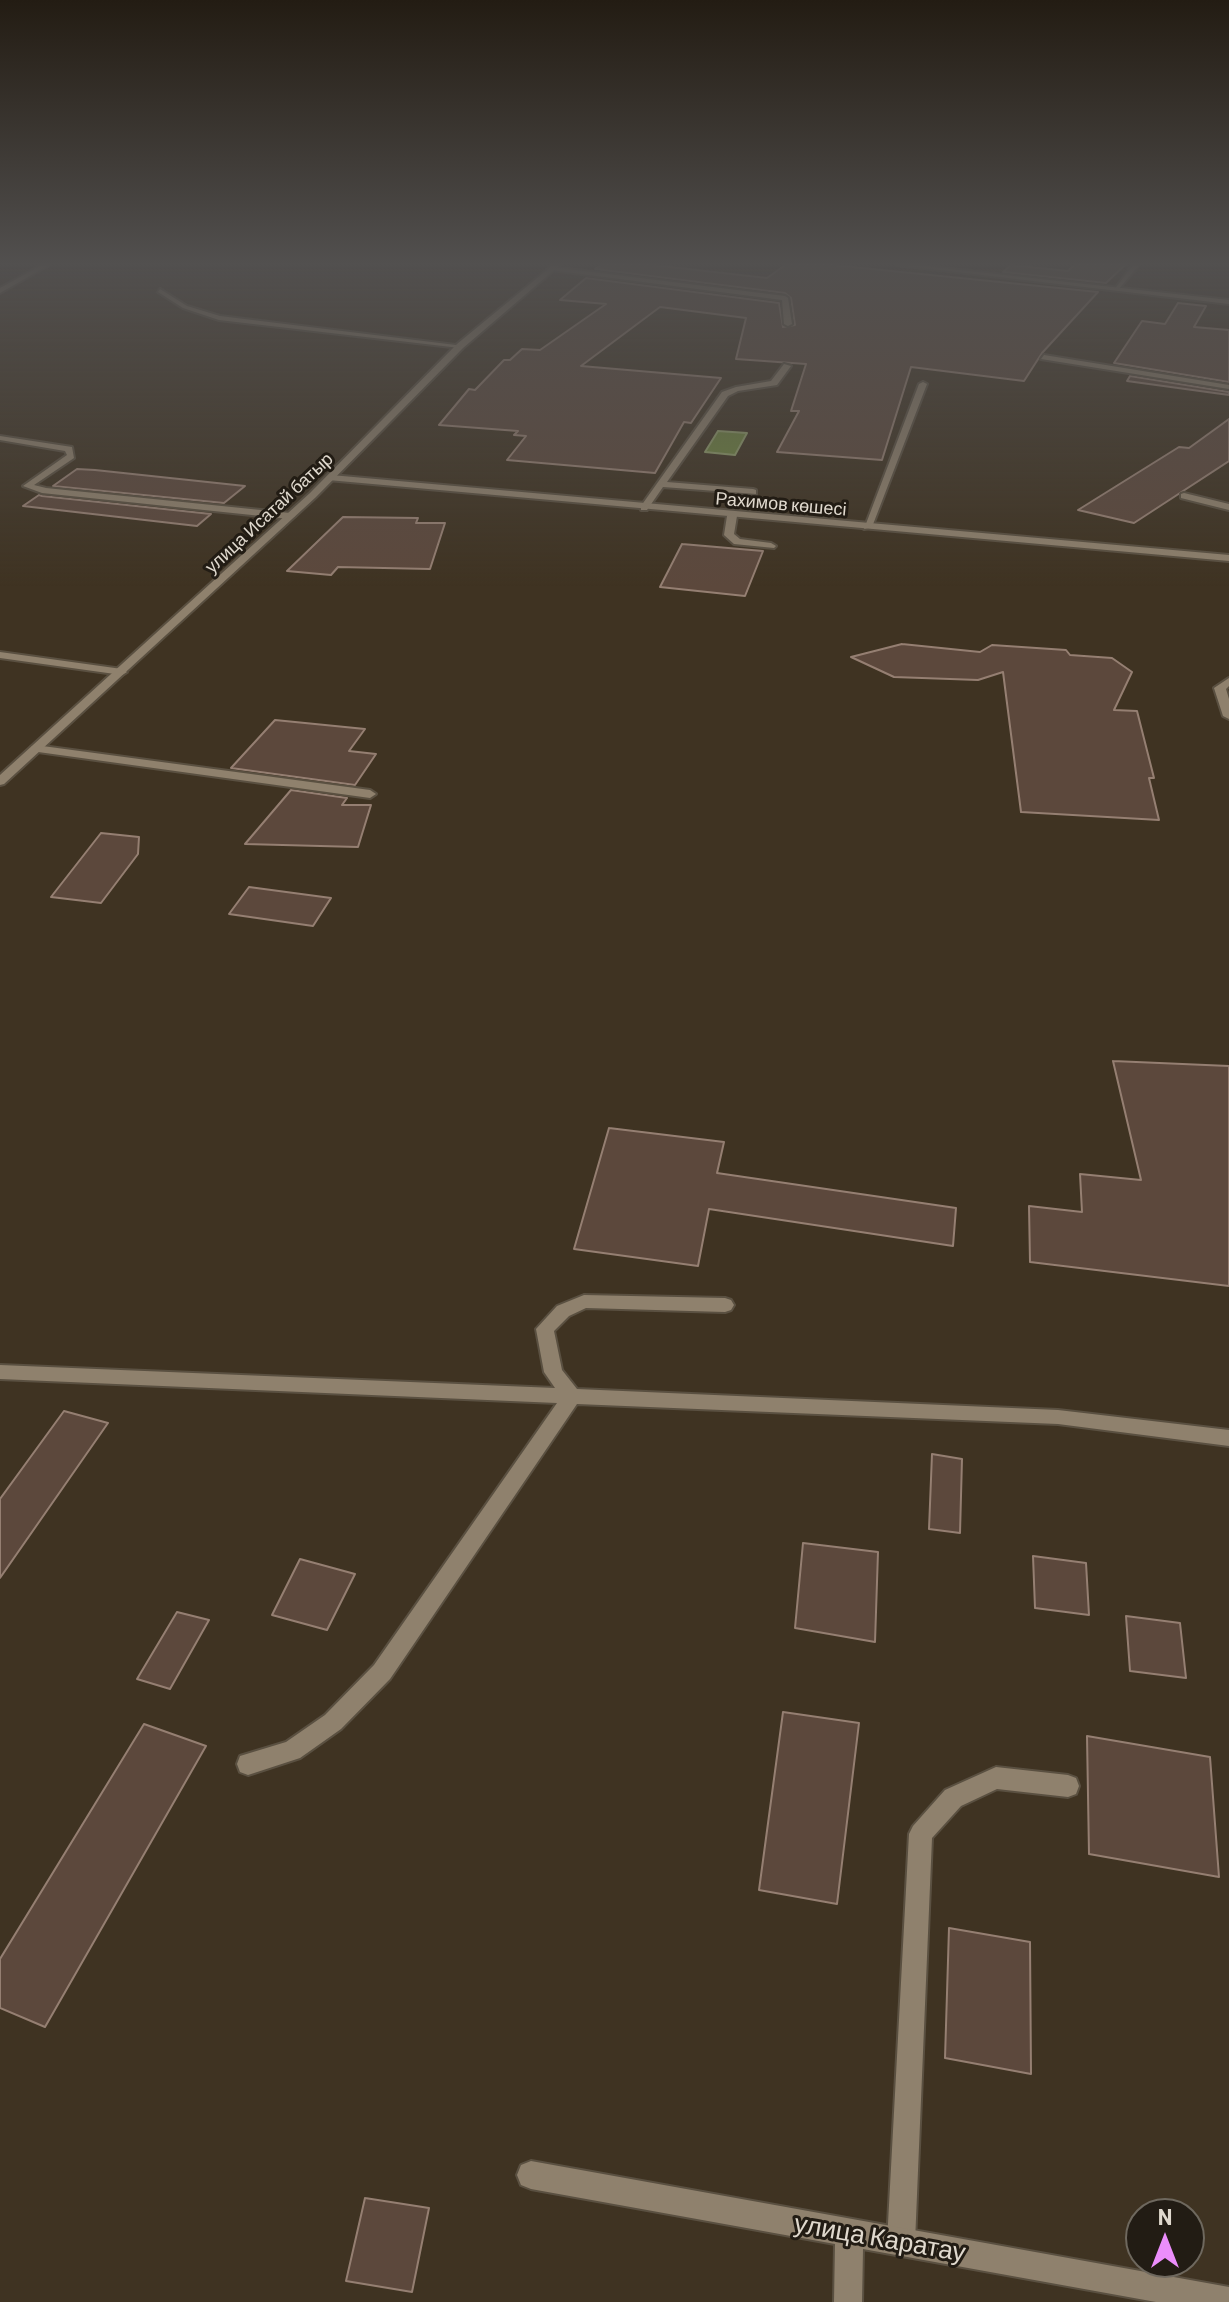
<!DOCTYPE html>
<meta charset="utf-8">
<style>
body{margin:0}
#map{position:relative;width:1229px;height:2302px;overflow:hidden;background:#3f3322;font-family:Barlow,sans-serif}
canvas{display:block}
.north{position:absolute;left:1125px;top:2198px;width:80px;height:80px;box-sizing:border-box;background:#221c14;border:2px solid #6e685e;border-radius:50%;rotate:0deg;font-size:22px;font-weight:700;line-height:32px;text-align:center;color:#e0d9ce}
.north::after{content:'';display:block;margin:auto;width:28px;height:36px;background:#eb8dfb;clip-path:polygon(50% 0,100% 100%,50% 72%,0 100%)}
</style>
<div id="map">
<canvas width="1229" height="2302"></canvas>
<div class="north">N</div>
</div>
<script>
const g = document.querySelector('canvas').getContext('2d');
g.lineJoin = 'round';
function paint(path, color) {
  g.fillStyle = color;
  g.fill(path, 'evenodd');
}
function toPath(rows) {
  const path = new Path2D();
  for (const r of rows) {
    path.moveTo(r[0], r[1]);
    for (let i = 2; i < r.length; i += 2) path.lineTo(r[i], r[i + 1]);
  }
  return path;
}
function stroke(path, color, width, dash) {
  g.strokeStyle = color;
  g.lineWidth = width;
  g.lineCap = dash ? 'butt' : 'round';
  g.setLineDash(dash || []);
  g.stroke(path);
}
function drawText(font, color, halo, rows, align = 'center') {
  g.font = font + ' Barlow,sans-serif';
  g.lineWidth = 6;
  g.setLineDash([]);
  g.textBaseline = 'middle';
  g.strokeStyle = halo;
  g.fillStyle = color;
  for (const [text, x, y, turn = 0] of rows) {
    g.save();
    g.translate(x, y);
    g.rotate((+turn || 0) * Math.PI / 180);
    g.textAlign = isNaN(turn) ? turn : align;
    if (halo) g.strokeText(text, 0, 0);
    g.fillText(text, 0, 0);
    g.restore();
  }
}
const water = toPath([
 [718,431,747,433,735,455,705,452,718,431]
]);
paint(water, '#6e833f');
stroke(water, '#909d6a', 2);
const building = toPath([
 [601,265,653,265,767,278,785,265,833,265,1098,292,1042,353,1024,381,911,367,882,460,777,452,799,411,791,411,806,364,736,359,746,318,660,307,581,366,721,378,691,423,684,422,655,473,507,460,526,436,514,435,518,431,439,425,469,389,475,390,504,360,510,360,522,349,540,350,606,304,560,300,586,278,779,303,783,327,795,325,791,298,785,293,595,269,601,265],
 [1011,265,1068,271,1074,265,1125,265,1106,283,1003,272,1011,265],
 [1178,303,1206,306,1194,327,1229,330,1229,382,1114,363,1142,321,1165,324,1178,303],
 [1130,376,1229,392,1229,395,1127,381,1130,376],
 [1229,419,1229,461,1134,523,1078,510,1179,447,1189,448,1229,419],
 [77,469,95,470,245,486,224,503,53,486,77,469],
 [39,495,42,496,211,514,197,526,23,506,39,495],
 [343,517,418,518,416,523,445,523,430,569,338,567,331,575,287,571,343,517],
 [682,544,763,551,745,596,660,587,682,544],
 [902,644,980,652,992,645,1066,650,1070,655,1112,658,1132,672,1114,710,1137,711,1154,778,1149,778,1159,820,1021,812,1003,672,978,680,894,677,851,657,902,644],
 [275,720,365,729,349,751,376,754,355,785,231,768,275,720],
 [291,790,347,798,342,805,371,805,358,847,245,844,291,790],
 [101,833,139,837,138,854,101,903,51,897,101,833],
 [249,887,331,898,313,926,229,914,249,887],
 [1113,1061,1229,1066,1229,1286,1030,1262,1029,1206,1082,1212,1080,1174,1141,1180,1113,1061],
 [609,1128,724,1142,717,1173,956,1208,953,1246,709,1209,698,1266,574,1249,609,1128],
 [64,1411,108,1423,0,1578,0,1499,64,1411],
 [932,1454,962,1459,960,1533,929,1529,932,1454],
 [803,1543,878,1552,875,1642,795,1628,803,1543],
 [1033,1556,1086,1563,1089,1615,1035,1608,1033,1556],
 [300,1559,355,1574,327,1630,272,1615,300,1559],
 [177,1612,209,1620,170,1689,137,1679,177,1612],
 [1126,1616,1180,1623,1186,1678,1130,1671,1126,1616],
 [783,1712,859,1723,837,1904,759,1890,783,1712],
 [144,1724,206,1746,45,2027,0,2008,0,1959,144,1724],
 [1087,1736,1210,1757,1219,1877,1089,1854,1087,1736],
 [949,1928,1030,1942,1031,2074,945,2058,949,1928],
 [365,2198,429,2208,412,2292,346,2281,365,2198]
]);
paint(building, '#5c483c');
stroke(building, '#957f72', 2);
const service = toPath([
 [42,265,49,265,0,293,0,288,42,265],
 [1133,265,1139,265,1118,290,1114,290,1133,265],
 [552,267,785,296,788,298,792,324,788,326,784,324,782,300,550,270,552,267],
 [160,289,187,306,220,316,464,346,460,348,219,320,183,308,158,292,160,289],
 [1044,355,1229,385,1229,389,1041,359,1044,355],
 [784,364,791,366,777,385,738,391,728,396,667,482,753,489,756,490,756,494,663,487,647,510,641,510,641,506,722,392,736,387,771,381,784,364],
 [923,382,927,384,872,527,864,529,919,384,923,382],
 [0,436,72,447,74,458,34,485,46,488,290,513,295,516,290,519,42,493,23,486,67,455,65,451,0,440,0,436],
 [1184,493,1229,504,1229,510,1181,498,1181,494,1184,493],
 [732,513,737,516,734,534,740,539,771,543,776,546,774,548,734,544,724,535,727,516,732,513],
 [0,652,122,669,127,672,122,675,0,658,0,652],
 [1229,678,1229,686,1226,689,1229,699,1229,719,1223,716,1214,688,1229,678],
 [35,745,370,790,376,794,370,798,31,751,31,747,35,745],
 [584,1295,725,1298,731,1300,734,1305,731,1310,725,1312,586,1308,569,1316,554,1331,562,1370,577,1389,1058,1410,1229,1430,1229,1446,1058,1424,577,1404,390,1679,341,1729,300,1758,248,1775,240,1772,237,1764,240,1756,286,1742,325,1715,374,1665,557,1403,0,1379,0,1365,555,1388,544,1372,536,1329,557,1306,584,1295],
 [996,1767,1068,1775,1076,1778,1079,1786,1076,1794,1068,1797,997,1789,961,1806,932,1838,915,2242,911,2252,901,2256,891,2252,887,2242,909,1834,913,1826,945,1790,996,1767]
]);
const minor = toPath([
 [553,265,560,265,463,348,316,497,4,784,0,785,0,775,310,493,457,344,553,265],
 [897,265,915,265,1229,300,1229,304,897,265],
 [531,2161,1229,2287,1229,2302,1156,2302,863,2249,862,2302,834,2302,835,2244,531,2189,521,2185,517,2175,521,2165,531,2161]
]);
const tertiary = toPath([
 [331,475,1229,555,1229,561,328,480,328,476,331,475]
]);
stroke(service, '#5a5041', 4);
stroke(minor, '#5a5041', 4);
stroke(tertiary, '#5a5041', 4);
paint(service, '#8f816d');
paint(minor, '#8f816d');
paint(tertiary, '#8f816d');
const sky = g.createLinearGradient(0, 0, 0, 587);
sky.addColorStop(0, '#231c13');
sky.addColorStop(0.45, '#52504f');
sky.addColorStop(1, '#52504f00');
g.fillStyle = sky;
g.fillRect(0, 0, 1229, 587);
drawText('18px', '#e0d9ce', '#221c14', [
 ["Рахимов көшесі",781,504,5],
 ["улица Исатай батыр",269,513,-43]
]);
drawText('26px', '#e0d9ce', '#221c14', [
 ["улица Каратау",880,2238,10]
]);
</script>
